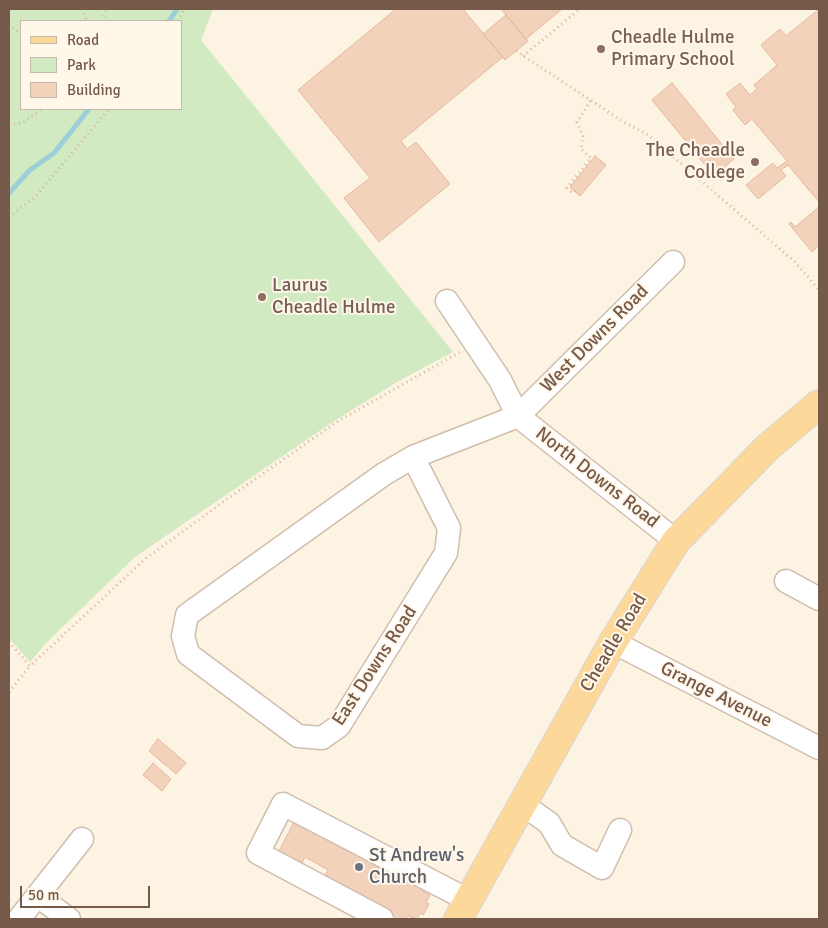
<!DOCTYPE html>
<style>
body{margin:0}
#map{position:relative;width:828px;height:928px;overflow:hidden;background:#fcf3e3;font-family:Signika,sans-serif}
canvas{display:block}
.frame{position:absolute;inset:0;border:10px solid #755949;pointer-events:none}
.legend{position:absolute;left:20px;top:20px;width:162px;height:90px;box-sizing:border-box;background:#fff7ea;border:1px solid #c8b8aa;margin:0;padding:6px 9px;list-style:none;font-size:15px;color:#755949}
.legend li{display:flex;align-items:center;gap:10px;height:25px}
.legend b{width:25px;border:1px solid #c8b8aa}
.scale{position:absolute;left:20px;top:886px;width:130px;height:22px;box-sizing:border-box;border:2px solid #755949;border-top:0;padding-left:6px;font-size:15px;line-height:18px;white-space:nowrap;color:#755949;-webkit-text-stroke:4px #fff7ea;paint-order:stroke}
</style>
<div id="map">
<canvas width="828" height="928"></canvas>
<div class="frame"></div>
<ul class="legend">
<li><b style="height:6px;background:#fcd99b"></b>Road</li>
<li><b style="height:14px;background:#d1eac2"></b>Park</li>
<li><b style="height:14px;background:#f2d2bb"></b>Building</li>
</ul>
<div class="scale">50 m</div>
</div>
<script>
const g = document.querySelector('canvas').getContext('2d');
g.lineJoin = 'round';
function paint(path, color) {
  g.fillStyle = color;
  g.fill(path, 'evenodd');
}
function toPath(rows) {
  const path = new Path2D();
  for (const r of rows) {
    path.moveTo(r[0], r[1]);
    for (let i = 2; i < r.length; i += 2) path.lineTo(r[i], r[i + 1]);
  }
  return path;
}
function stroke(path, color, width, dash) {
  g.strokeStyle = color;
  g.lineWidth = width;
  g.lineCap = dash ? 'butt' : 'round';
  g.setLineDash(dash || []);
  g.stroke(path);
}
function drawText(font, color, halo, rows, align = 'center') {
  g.font = font + ' Signika,sans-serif';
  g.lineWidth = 4;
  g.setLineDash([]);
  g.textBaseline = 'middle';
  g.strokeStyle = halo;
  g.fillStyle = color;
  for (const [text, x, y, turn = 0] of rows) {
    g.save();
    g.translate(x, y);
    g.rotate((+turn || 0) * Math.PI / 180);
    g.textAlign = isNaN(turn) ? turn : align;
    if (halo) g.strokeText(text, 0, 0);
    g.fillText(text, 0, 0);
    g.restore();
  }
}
paint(toPath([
 [9,9,213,9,201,40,453,352,397,382,334,421,135,557,46,643,30,662,9,638],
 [181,21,181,109,21,109,21,21]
]), '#d1eac2');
stroke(toPath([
 [169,21,177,9],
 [9,193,30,170,54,153,89,109]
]), '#9eced8', 5);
const building = toPath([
 [396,9,463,9,503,57,401,141,407,149,416,142,450,184,379,242,344,198,370,178,298,90,396,9],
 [501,9,562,9,526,39,501,9],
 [819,9,819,202,788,165,781,170,786,176,758,199,746,185,773,163,777,168,787,161,752,119,745,125,733,110,736,107,726,94,740,83,750,95,757,89,754,85,777,65,761,45,780,29,786,36,819,9],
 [506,15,528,41,505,60,483,34,506,15],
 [672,83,734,159,714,176,652,100,672,83],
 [595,156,606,165,580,196,570,187,595,156],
 [819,207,819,245,812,252,789,224,791,222,795,227,819,207],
 [158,739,186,763,176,774,149,751,158,739],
 [153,763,171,779,162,791,143,775,153,763],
 [297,816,426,884,422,891,430,895,426,903,429,904,423,915,420,913,417,919,408,916,406,919,393,919,322,881,328,870,305,857,301,865,278,853,297,816]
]);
paint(building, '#f2d2bb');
stroke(building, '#e5b89b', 1);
const minor = toPath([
 [447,301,500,380,518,416,676,541],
 [413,457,449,528,446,553,339,726,322,738,298,736,188,654,183,636,187,615,384,474,413,457,518,416,673,262],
 [786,581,819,599],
 [613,642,819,748],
 [522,804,549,823,562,845,602,868,620,830],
 [38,896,69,919],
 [19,919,82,839],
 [382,919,258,853,283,804,468,900]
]);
const major = toPath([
 [458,919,613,642,676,541,768,447,819,404]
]);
stroke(minor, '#d0bdad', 25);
stroke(major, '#dbd4d0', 30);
stroke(toPath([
 [81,9,87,21],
 [102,21,107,9],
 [178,21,184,9],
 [9,24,21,34],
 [516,51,622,121,648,135,795,262,819,290],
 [523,56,580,9],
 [9,124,23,123,41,109],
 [575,191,573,193,567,188,591,158,581,149,583,136,577,122,591,100],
 [9,217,35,197,109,109],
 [9,642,30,666,145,559,234,494,338,421,460,352],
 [9,692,30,666]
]), '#d7b59e', 3, [1, 4]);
stroke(minor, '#fff', 22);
stroke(major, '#fcd99b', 28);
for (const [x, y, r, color] of [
 [601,49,5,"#8d6e63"],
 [755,162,5,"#8d6e63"],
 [262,297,5,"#8d6e63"],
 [359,867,5,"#6b7280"]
]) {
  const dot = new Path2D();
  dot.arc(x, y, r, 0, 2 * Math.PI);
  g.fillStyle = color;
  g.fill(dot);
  stroke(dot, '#fff7ea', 2);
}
drawText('19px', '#785e54', '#fff7ea', [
 ["Cheadle Hulme",611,38],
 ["Primary School",611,60],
 ["The Cheadle",745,151,"right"],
 ["College",745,173,"right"],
 ["Laurus",272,286],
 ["Cheadle Hulme",272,308]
], 'left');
drawText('19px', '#755949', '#fff7ea', [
 ["West Downs Road",595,339,-45],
 ["North Downs Road",597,478,38],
 ["Cheadle Road",614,643,-59],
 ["East Downs Road",375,666,-57],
 ["Grange Avenue",716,695,27]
]);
drawText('19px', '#5b616d', '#fff7ea', [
 ["St Andrew's",369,856],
 ["Church",369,878]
], 'left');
</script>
